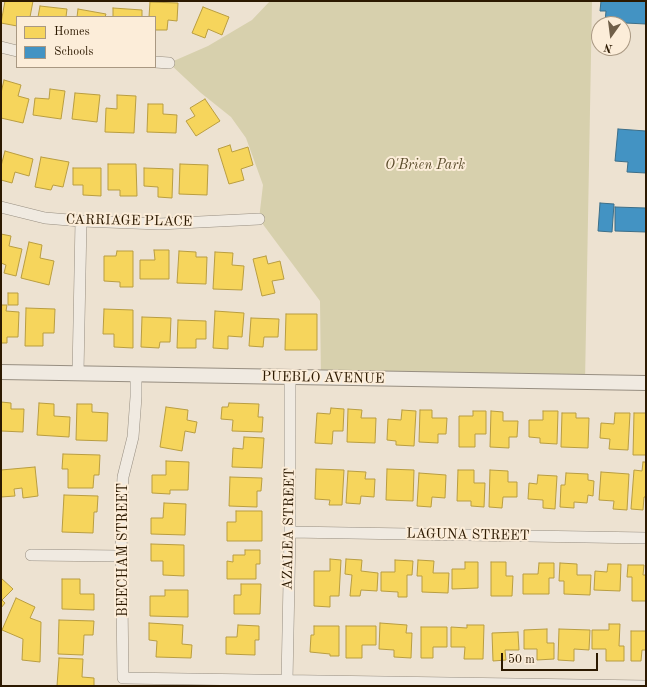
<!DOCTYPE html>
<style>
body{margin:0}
#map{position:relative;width:647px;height:687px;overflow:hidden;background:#ede2d1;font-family:"Old Standard TT",serif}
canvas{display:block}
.frame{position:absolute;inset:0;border:2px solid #2c1900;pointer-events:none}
.legend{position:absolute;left:16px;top:16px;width:140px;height:52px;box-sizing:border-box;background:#fcedd9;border:1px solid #a99882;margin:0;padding:5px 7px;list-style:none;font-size:12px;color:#2c1900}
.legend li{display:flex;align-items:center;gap:8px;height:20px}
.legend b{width:20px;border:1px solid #a99882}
.north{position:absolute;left:591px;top:16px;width:40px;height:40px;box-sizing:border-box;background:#fcedd9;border:1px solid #a99882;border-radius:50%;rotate:194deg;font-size:11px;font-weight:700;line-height:16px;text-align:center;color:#2c1900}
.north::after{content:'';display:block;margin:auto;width:14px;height:18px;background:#705f49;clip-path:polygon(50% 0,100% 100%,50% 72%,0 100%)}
.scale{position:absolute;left:501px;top:653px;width:97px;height:18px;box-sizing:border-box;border:2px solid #2c1900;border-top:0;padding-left:5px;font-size:12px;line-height:14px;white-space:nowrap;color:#2c1900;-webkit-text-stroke:3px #fcedd9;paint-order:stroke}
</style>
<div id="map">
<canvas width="647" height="687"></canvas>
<div class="frame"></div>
<ul class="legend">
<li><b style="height:11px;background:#f6d55c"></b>Homes</li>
<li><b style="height:11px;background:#4393c3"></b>Schools</li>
</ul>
<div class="north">N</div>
<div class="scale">50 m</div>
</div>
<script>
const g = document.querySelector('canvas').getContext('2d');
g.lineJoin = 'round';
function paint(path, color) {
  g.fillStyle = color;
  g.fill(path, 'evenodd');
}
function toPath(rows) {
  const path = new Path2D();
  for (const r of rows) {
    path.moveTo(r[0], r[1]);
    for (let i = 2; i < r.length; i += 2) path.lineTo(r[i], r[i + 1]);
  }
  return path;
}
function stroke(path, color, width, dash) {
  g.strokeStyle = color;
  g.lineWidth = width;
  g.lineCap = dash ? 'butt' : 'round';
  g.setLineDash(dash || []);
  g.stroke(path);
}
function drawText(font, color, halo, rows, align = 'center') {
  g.font = font + ' "Old Standard TT",serif';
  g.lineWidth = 4;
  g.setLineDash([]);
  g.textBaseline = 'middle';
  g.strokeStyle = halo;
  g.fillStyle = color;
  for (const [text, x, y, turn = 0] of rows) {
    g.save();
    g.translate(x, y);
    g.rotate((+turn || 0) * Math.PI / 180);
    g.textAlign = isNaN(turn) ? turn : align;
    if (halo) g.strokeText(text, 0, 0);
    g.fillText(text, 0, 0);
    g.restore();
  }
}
paint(toPath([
 [270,1,592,1,585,382,321,379,320,301,259,219,263,185,246,138,231,117,201,93,169,63,208,46,252,20]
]), '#d7d0ad');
const homes = toPath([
 [5,1,33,1,30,17,17,17,17,26,1,23,5,1],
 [150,2,178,3,177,21,168,20,167,30,155,30,155,17,149,17,150,2],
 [40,6,67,9,66,17,38,17,40,6],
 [203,7,229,17,222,35,208,29,205,38,192,33,203,7],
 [113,8,142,10,142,17,113,17,113,8],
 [78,9,106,14,105,17,77,17,78,9],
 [4,80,21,85,18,96,29,99,23,123,1,118,1,93,4,80],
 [50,89,65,91,61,119,33,115,35,98,49,99,50,89],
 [75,93,100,95,97,122,72,119,75,93],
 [117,95,136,96,134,133,105,132,106,108,117,109,117,95],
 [205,99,220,121,196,136,186,121,195,116,190,108,205,99],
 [148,104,163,104,163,114,177,115,176,133,147,132,148,104],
 [230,145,232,152,248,147,253,165,241,169,244,180,229,184,218,149,230,145],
 [5,151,33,159,29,176,15,172,12,183,1,180,1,166,5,151],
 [41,157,69,162,63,187,53,185,51,190,35,187,41,157],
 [108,164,136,164,137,196,120,196,120,190,108,190,108,164],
 [180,164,208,165,207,195,179,194,180,164],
 [73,168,101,168,101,196,83,195,83,185,73,185,73,168],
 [144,168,173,169,172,198,158,197,158,187,144,186,144,168],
 [1,234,11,236,9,246,22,249,16,276,4,273,6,265,1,263,1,234],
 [29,242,42,245,40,258,54,261,49,285,21,278,29,242],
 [154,250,169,250,169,279,140,279,140,260,155,260,154,250],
 [117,251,133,251,133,287,120,287,120,282,104,281,104,256,116,256,117,251],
 [179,251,196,252,196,257,207,257,206,284,177,283,179,251],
 [215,252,233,253,232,265,244,266,242,290,213,289,215,252],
 [266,256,268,264,280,261,284,279,272,281,275,293,262,296,253,259,266,256],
 [8,293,18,293,18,305,8,305,8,293],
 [1,305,7,305,6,311,19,312,18,337,7,337,7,343,1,343,1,305],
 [26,308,55,309,54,333,43,333,43,346,25,346,26,308],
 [104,309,133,310,133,348,114,347,114,334,103,334,104,309],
 [215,311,244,313,242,337,228,336,228,349,213,348,215,311],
 [286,314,317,314,317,350,285,350,286,314],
 [142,317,171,318,170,342,160,342,159,348,141,347,142,317],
 [251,318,279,319,278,337,264,337,263,347,249,346,251,318],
 [178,320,206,321,206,339,196,339,196,348,177,348,178,320],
 [1,402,11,403,11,409,24,409,23,432,1,431,1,402],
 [39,403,54,404,54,416,70,417,69,437,37,435,39,403],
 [229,403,259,404,258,417,263,417,262,432,232,431,233,420,221,419,222,407,228,407,229,403],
 [77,404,92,404,92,412,108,413,107,441,76,440,77,404],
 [166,407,188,410,187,420,197,422,195,433,185,431,182,451,160,447,166,407],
 [331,408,344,409,343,431,333,431,332,444,315,443,317,413,330,414,331,408],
 [348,409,362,410,361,418,376,418,375,443,347,442,348,409],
 [402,410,416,411,414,446,396,445,396,441,387,440,388,419,401,420,402,410],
 [420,410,432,410,432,418,447,418,446,434,438,434,438,443,419,442,420,410],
 [473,411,486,411,486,434,475,434,475,447,459,447,459,416,473,416,473,411],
 [491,411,503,412,503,421,518,421,517,437,509,437,509,448,490,447,491,411],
 [543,411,558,411,557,444,540,443,540,438,529,437,529,420,543,420,543,411],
 [562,413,576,413,576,418,589,418,588,448,561,447,562,413],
 [615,413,630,413,628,450,609,449,610,439,600,438,601,423,614,424,615,413],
 [634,413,646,413,646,460,646,455,633,455,634,413],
 [244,437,264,438,262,468,232,467,233,448,243,449,244,437],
 [63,454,100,455,99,475,94,475,93,488,68,488,68,469,62,469,63,454],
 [166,461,189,462,188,490,170,490,170,494,152,493,152,475,166,475,166,461],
 [643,462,646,462,646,497,644,497,643,510,631,509,634,470,642,471,643,462],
 [35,467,38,496,23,498,22,488,14,489,15,496,1,497,1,470,35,467],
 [316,469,344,470,342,505,329,505,330,500,315,499,316,469],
 [387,469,414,470,413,501,386,500,387,469],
 [458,470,474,470,474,483,485,483,484,507,471,506,471,501,457,501,458,470],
 [490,470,508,471,508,482,517,482,517,497,503,497,502,508,489,507,490,470],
 [348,471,366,472,365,479,375,479,374,497,361,496,360,504,346,503,348,471],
 [601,472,629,474,627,510,613,509,614,501,599,500,601,472],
 [419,473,446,475,445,498,432,497,431,507,417,506,419,473],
 [566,473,588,474,588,480,594,481,593,496,588,495,587,503,574,502,574,508,560,507,561,485,565,485,566,473],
 [538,475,557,476,555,509,543,508,543,500,528,499,529,483,537,484,538,475],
 [230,477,262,478,261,491,257,491,257,507,229,506,230,477],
 [64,495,98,496,97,512,94,512,93,533,62,532,64,495],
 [164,503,186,504,185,535,151,534,151,518,163,518,164,503],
 [236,511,262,511,262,541,227,541,227,522,236,522,236,511],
 [151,544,184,545,184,576,163,575,163,561,151,561,151,544],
 [245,550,260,550,260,564,256,564,256,579,227,579,227,561,233,562,233,555,245,555,245,550],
 [330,559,341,560,339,596,330,596,330,607,314,606,314,571,330,571,330,559],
 [346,559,362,560,361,571,378,573,377,591,361,590,360,596,350,596,352,575,345,574,346,559],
 [395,560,413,561,412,575,407,575,407,597,398,597,398,592,381,591,381,572,395,572,395,560],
 [418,560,434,561,433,573,449,573,448,593,422,592,422,576,417,576,418,560],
 [465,562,478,562,478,588,452,589,452,569,465,569,465,562],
 [491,562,506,562,506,576,513,576,512,596,491,596,491,562],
 [539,563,554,563,554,578,549,578,549,594,523,594,523,574,538,574,539,563],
 [560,563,577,564,577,575,591,575,590,595,564,594,564,581,559,581,560,563],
 [608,564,621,564,620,591,594,590,595,571,607,572,608,564],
 [628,565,644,565,643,575,646,575,646,601,632,601,632,577,627,577,628,565],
 [1,578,13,589,2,600,5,603,1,608,1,578],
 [62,579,80,579,80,594,94,594,94,610,62,609,62,579],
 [241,584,261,584,260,614,234,614,234,595,241,595,241,584],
 [165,590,188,590,188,617,150,616,150,596,165,596,165,590],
 [16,598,35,607,30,618,41,622,40,662,22,660,23,639,2,630,16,598],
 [59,620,94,621,93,635,84,635,83,655,58,654,59,620],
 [149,623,183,625,182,644,192,645,191,658,156,657,157,641,149,640,149,623],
 [380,623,407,625,406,633,412,633,411,658,394,657,394,650,379,649,380,623],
 [609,624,620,624,619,646,624,646,624,661,606,661,606,649,592,649,592,630,609,630,609,624],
 [238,625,259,626,259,640,255,640,255,655,226,654,226,637,237,637,238,625],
 [467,625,484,625,483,659,464,659,465,647,451,647,451,627,467,628,467,625],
 [314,626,339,626,339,656,330,656,330,654,310,652,311,635,314,635,314,626],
 [346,626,376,626,376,645,362,645,362,658,346,658,346,626],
 [421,627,447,627,447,647,433,647,433,658,421,658,421,627],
 [547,629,547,643,554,643,554,659,537,660,537,649,524,649,524,630,547,629],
 [559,629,590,630,589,650,574,649,574,661,558,660,559,629],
 [631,631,646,631,646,650,642,650,641,661,631,661,631,631],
 [518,632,519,650,505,650,506,660,493,661,492,633,518,632],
 [59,658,83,659,82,677,94,678,94,686,57,686,59,658]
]);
paint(homes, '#f6d55c');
stroke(homes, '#b99d40', 1);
const schools = toPath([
 [601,1,646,1,646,24,605,22,606,11,600,11,601,1],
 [618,129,646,131,646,173,627,172,628,162,615,161,618,129],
 [600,203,614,204,612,232,598,231,600,203],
 [615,207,646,208,646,232,615,231,615,207]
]);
paint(schools, '#4393c3');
stroke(schools, '#3c6e88', 1);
const minor = toPath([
 [1,47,17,51],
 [155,62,169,63],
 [1,207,45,218,81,221,159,224,259,219],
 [78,373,81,221],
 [136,375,136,397,133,437,123,477,121,521,123,678,646,686],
 [290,532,646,538],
 [31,555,121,556],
 [287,681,290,532,290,378]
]);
const tertiary = toPath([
 [1,372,646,383]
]);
stroke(minor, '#978e81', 12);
stroke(tertiary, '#978e81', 16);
stroke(minor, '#f0eae1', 11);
stroke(tertiary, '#f0eae1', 14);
drawText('italic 14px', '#5a4c2b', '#fcedd9', [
 ["O'Brien Park",425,165]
]);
drawText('14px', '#2c1900', '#fcedd9', [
 ["CARRIAGE PLACE",129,221,1],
 ["PUEBLO AVENUE",323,378,1],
 ["AZALEA STREET",289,529,-89],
 ["LAGUNA STREET",468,535,1],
 ["BEECHAM STREET",123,550,-90]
]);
</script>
